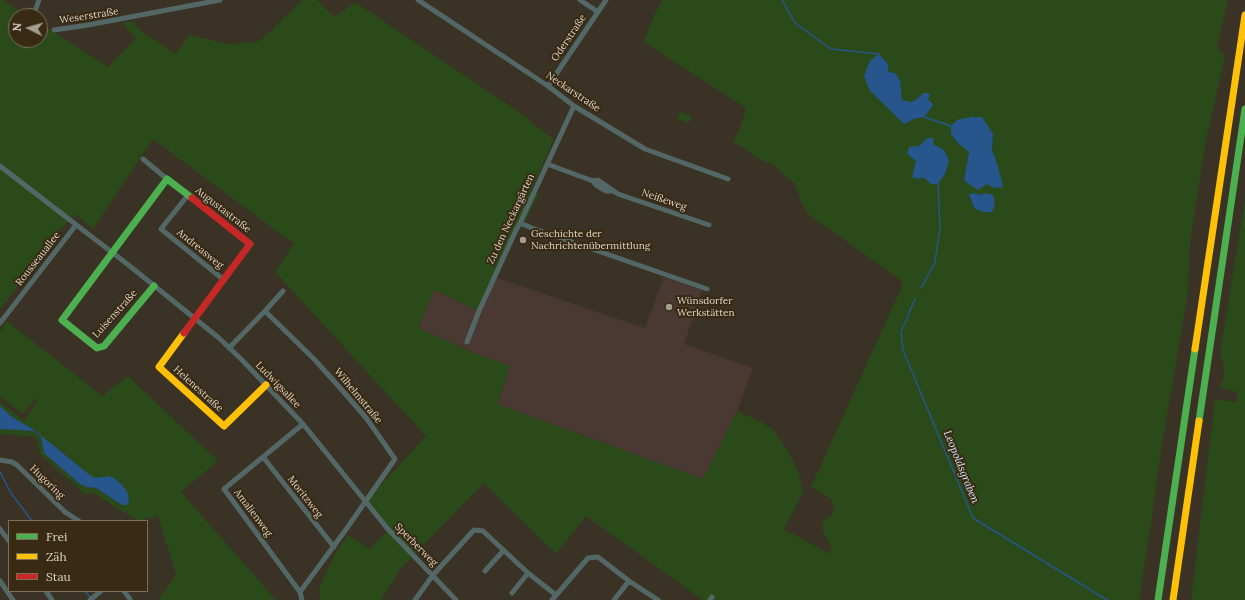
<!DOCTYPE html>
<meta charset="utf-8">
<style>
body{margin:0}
#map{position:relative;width:1245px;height:600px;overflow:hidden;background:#3a3225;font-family:Lora,serif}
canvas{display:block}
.legend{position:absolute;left:8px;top:520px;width:140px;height:72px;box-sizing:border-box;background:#382a13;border:1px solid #7b6f5c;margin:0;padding:5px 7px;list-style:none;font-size:12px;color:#dfd6c9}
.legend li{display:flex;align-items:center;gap:8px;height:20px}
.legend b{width:20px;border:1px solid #7b6f5c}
.north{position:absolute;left:8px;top:8px;width:40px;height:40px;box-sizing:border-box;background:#382a13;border:1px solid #7b6f5c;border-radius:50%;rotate:275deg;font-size:11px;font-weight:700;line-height:16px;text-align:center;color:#dfd6c9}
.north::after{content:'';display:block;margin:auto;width:14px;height:18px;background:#a59d90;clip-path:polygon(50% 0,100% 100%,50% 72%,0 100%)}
</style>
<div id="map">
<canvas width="1245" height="600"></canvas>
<ul class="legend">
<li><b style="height:5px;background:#4caf50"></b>Frei</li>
<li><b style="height:5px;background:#ffc107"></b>Zäh</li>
<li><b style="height:5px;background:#c62828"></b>Stau</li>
</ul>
<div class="north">N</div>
</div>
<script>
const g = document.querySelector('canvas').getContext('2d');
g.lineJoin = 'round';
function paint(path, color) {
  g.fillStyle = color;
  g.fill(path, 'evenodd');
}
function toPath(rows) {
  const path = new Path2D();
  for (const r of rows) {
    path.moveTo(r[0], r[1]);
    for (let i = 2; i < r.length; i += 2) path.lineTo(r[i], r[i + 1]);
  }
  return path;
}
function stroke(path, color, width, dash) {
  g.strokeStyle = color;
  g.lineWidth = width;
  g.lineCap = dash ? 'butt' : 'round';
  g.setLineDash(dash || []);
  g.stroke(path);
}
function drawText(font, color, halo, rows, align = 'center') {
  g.font = font + ' Lora,serif';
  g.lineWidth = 4;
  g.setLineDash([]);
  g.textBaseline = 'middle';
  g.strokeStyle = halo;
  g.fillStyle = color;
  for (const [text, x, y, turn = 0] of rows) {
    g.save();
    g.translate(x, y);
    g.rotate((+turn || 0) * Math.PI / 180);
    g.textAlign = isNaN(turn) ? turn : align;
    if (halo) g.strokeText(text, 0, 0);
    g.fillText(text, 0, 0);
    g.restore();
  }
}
paint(toPath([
 [494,277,645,328,664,277,702,290,684,344,753,368,737,411,703,479,497,404,509,366,474,353,418,328,434,290]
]), '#4a3832');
paint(toPath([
 [0,0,3,0,28,16,16,16,16,40,40,40,40,23,108,67,136,38,122,23,135,21,135,25,141,31,176,54,189,35,228,44,260,41,302,0,317,0,335,17,355,2,531,120,530,122,554,139,531,191,538,195,526,220,505,252,479,311,434,290,418,328,474,353,510,366,497,404,703,479,737,411,760,421,773,430,789,452,798,471,803,492,784,529,830,554,831,547,822,529,823,521,831,516,834,507,831,499,811,487,902,286,901,280,809,215,802,204,795,184,773,165,757,158,741,146,733,143,742,123,746,108,644,42,654,15,663,0,1228,0,1217,47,1225,56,1206,140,1190,241,1188,292,1162,445,1150,530,1139,600,703,600,586,516,556,554,484,483,427,541,400,570,381,600,320,600,319,588,337,550,348,535,369,549,389,529,365,502,426,436,275,272,294,244,153,139,93,229,76,214,59,231,0,310],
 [879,54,888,64,888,72,900,80,902,100,911,102,917,99,923,93,930,101,924,117,914,119,904,124,889,109],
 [993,134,992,150,998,166,964,181,969,152],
 [933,144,944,150,931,184,923,177,912,177,916,161],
 [975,193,980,195,974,208,969,194],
 [680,112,692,116,689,123,677,119],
 [1245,200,1245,600,1191,600,1215,399,1236,402,1238,392,1220,388,1224,376,1223,362,1220,353],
 [7,321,102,396,128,376,218,461,181,492,276,600,158,600,176,575,158,516,138,521,92,492,86,495,40,454,36,437,0,434,0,429,34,431,41,437,44,453,80,484,86,487,96,488,122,505,96,478,91,476,33,429,12,417,0,406,0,401,24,421,37,402,36,398,23,414,0,396,0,332]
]), '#2a4a1a');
paint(toPath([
 [879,54,888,64,888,72,895,73,900,80,902,100,911,102,917,99,923,93,928,93,930,96,928,99,933,104,932,107,924,117,914,119,904,124,870,91,864,76,870,61],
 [971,117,982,117,993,134,992,150,998,166,1003,187,994,188,987,184,978,190,964,181,969,152,958,143,951,134,951,126,957,120],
 [928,138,934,138,933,144,944,150,949,160,945,174,938,184,931,184,923,177,919,179,912,177,916,161,907,154,909,147,919,146],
 [975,193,980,195,985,193,993,195,995,204,992,212,983,212,974,208,969,194],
 [0,406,12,417,33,429,91,476,96,478,109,476,116,479,122,485,128,493,129,500,127,505,122,505,96,488,86,487,80,484,44,453,41,437,34,431,0,429]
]), '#26568b');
stroke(toPath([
 [782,0,795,23,831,49,879,54],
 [924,117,951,126],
 [921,288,935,263,936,254,940,227,938,184],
 [915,299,901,332,903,350,973,518,1107,600],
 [0,472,11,493,32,521],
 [85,591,90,597]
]), '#26568b', 1.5);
stroke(toPath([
 [418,0,548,86,574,106,645,149,728,179],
 [580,0,598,12],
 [34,14,39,0],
 [54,30,88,25,220,0],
 [548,86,606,0],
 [143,159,167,179],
 [547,164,593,181,598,180,618,194,709,225],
 [0,166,131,267,219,338,242,360,303,424,387,528,456,600],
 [593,181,596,185,606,191,613,191],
 [188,195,161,229,224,280],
 [520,223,532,228,707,289],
 [265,311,283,291],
 [0,323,76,225],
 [467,342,479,311,516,230,520,223,574,106],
 [229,348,265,311,314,359,342,390,367,419,395,459,347,528,300,592],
 [263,457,334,547],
 [0,460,12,462,17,465,65,512,79,521],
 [0,529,9,541],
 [485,571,503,551],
 [0,581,13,600],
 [46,591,52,600],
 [124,591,130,599],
 [512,593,528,573],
 [90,600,101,591],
 [302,600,300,592,224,489,303,424],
 [415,600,433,575,474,530,483,531,528,573,556,595],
 [552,600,588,558,598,557,629,581,658,600],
 [614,600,629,581],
 [710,600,712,597]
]), '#536866', 5);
stroke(toPath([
 [154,286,104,346,97,348,62,320,167,179,192,198],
 [1199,421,1245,109],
 [1158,600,1195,349]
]), '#4caf50', 7);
stroke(toPath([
 [184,333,159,367,224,426,266,385],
 [1195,349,1245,15],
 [1173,600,1199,421]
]), '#ffc107', 7);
stroke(toPath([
 [184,333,250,244,192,198]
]), '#c62828', 7);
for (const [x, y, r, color] of [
 [523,240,4,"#a59d90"],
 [669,307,4,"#a59d90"]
]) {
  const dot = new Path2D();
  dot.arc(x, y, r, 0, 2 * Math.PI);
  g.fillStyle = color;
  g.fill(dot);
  stroke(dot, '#382a13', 1.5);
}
drawText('10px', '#dfd6c9', '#382a13', [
 ["Weserstraße",89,16,-9],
 ["Oderstraße",569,38,-56],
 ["Neckarstraße",573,92,34],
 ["Neißeweg",664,200,19],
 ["Augustastraße",223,210,38],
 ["Zu den Neckargärten",511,219,-65],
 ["Andreasweg",200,249,39],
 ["Rousseauallee",38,259,-52],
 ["Luisenstraße",115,314,-48],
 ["Ludwigsallee",278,385,46],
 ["Helenestraße",198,389,42],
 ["Wilhelmstraße",358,396,50],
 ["Hugoring",47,482,44],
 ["Moritzweg",305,497,52],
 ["Amalienweg",253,513,53],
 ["Sperberweg",416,545,45]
]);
drawText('10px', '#dfd6c9', '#382a13', [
 ["Geschichte der",531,234],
 ["Nachrichtenübermittlung",531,246],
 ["Wünsdorfer",677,301],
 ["Werkstätten",677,313]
], 'left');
drawText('italic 11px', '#d6e4f6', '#382a13', [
 ["Leopoldsgraben",961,467,68]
]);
</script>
